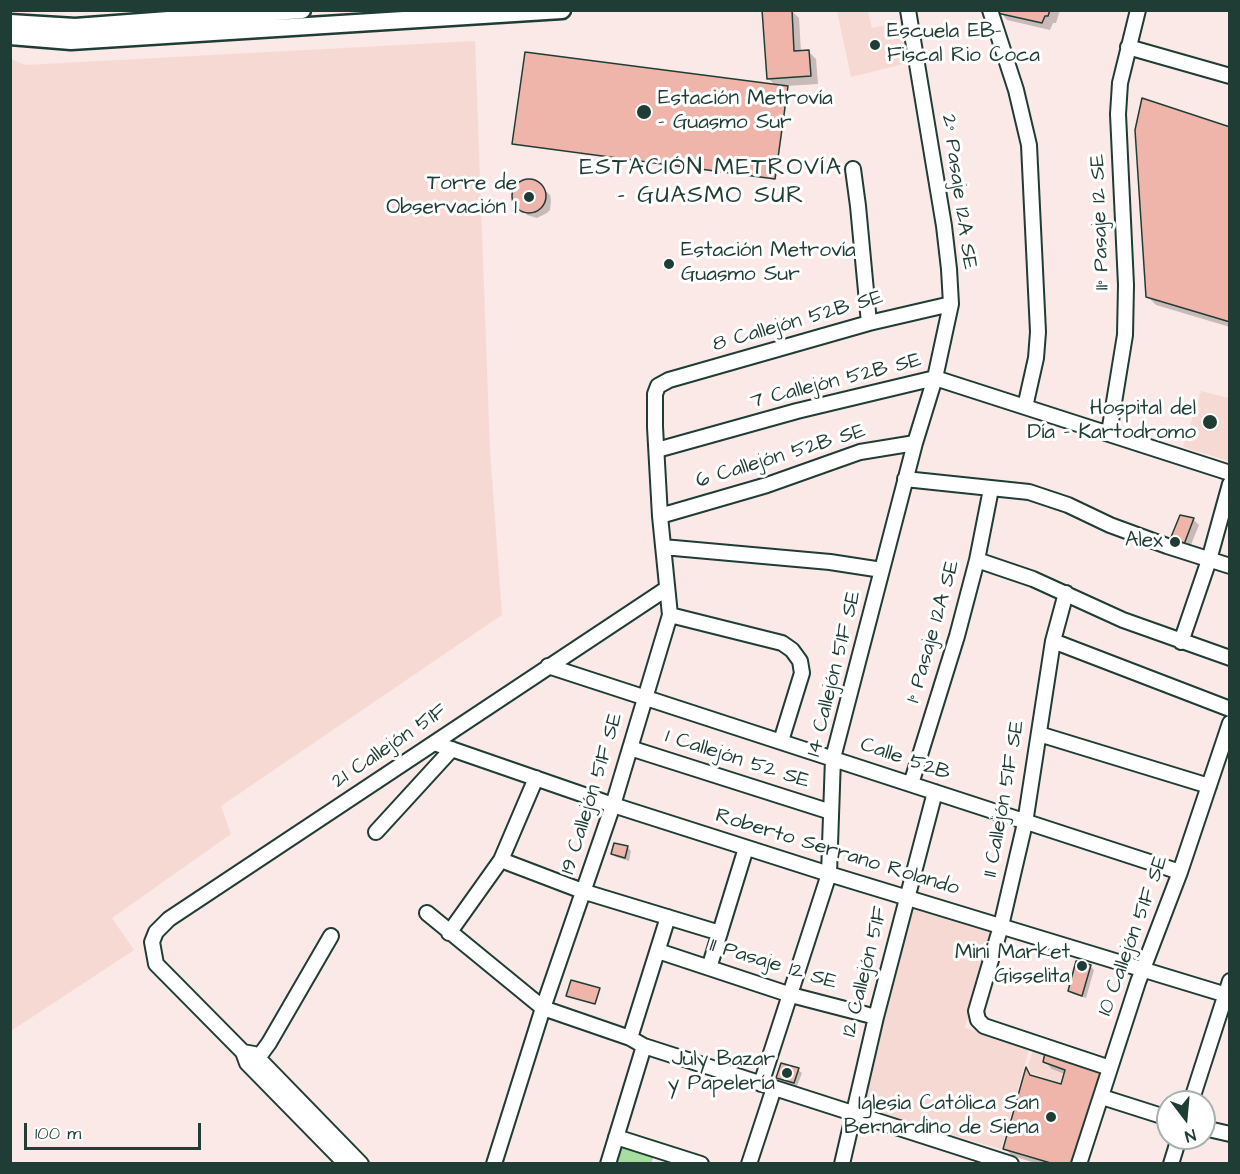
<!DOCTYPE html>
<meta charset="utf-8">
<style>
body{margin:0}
#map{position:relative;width:1240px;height:1174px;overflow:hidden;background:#fae9e6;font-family:"Architects Daughter",sans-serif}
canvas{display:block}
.frame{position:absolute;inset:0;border:12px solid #1f3d34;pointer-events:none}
.north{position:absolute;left:1156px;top:1090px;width:60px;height:60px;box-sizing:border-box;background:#fff;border:2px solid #a5b1ae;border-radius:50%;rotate:164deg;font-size:16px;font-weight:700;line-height:24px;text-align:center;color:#1f3d34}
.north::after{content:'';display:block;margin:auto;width:21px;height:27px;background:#1f3d34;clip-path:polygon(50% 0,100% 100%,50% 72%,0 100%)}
.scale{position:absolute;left:24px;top:1123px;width:177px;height:27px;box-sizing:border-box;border:3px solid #1f3d34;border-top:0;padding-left:8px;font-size:18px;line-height:21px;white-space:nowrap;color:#1f3d34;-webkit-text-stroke:4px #fff;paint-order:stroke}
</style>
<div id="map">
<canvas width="1240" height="1174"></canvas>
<div class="frame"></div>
<div class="north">N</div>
<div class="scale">100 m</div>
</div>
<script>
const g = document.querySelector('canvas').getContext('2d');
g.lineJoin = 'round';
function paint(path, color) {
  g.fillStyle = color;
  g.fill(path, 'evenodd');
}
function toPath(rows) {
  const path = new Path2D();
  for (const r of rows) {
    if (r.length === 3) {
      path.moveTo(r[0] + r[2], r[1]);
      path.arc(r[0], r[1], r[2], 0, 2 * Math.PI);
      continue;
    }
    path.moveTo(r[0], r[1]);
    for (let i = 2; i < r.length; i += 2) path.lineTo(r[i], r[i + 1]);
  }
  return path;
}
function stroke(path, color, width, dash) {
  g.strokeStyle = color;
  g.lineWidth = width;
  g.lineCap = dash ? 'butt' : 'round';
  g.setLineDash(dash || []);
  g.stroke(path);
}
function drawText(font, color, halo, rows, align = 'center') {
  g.font = font + ' "Architects Daughter",sans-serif';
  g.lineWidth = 6;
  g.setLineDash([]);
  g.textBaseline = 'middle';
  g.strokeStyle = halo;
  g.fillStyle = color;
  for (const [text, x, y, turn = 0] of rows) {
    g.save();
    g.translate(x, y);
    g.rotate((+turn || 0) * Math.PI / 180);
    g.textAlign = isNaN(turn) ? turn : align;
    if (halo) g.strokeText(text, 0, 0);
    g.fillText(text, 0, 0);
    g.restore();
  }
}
paint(toPath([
 [837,11,868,11,872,28,901,22,908,63,851,77],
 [475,41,490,451,502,615,221,806,231,834,112,918,134,950,11,1031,11,59,25,65],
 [1201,391,1229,398,1229,461,1183,447],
 [914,908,993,930,965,1028,1030,1046,1001,1149,857,1109],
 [1033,1051,1044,1052,1042,1063,1064,1072,1059,1083,1031,1073,1028,1065]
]), '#f7d9d4');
paint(toPath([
 [622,1144,655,1154,651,1163,615,1164]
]), '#a8dda0');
paint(toPath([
 [791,10,799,18,801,52,808,51,816,59,818,84,786,86,788,89,776,179,514,144,776,86,769,79],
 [999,10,1060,10,1056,23,1053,23,1050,30,1007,20],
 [1230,128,1230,327,1156,305,1147,296],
 [526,181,536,182,550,195,551,200,550,210,547,213,537,218,527,215,515,200,515,190,518,186],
 [1193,519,1199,525,1188,552,1176,547],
 [615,845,628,848,631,851,629,861,616,857,613,854],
 [1090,966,1094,970,1086,998,1073,994,1069,991],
 [1044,1061,1106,1071,1114,1079,1084,1164,1038,1164,1013,1156,1005,1149,1026,1070,1034,1078,1062,1086,1065,1074,1052,1069],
 [798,1070,802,1073,797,1086,781,1081,778,1077]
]), '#0003');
const building = toPath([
 [762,10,792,10,794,51,809,50,811,76,767,79,762,10],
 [997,10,1050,10,1048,16,1045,16,1042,23,997,13,997,10],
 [525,52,788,86,775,179,512,144,525,52],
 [1142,98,1230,127,1230,322,1146,297,1135,130,1142,98],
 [529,196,17],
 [1180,515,1194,518,1183,547,1169,542,1180,515],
 [614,843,628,846,625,858,611,854,614,843],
 [1076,961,1091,965,1082,996,1068,991,1076,961],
 [571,980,600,988,595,1004,566,996,571,980],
 [1045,1053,1107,1070,1074,1164,1054,1164,1003,1149,1026,1067,1030,1075,1061,1084,1065,1070,1043,1062,1045,1053],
 [781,1063,799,1068,794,1083,776,1078,781,1063]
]);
paint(building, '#efb5aa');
stroke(building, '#1f3d34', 1.5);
const minor = toPath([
 [990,10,1016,90,1029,145,1038,332,1036,358,1025,407],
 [1128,47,1230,76],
 [853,169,858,206,869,323],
 [1109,433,1125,335,1126,285,1118,114,1120,83,1138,10],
 [657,450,797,411,935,378,1230,473],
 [905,479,1029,492,1068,505,1110,525,1167,546,1230,566],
 [660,516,767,485,860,452,915,443],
 [663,547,830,562,882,570],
 [977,560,1033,579,1123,620,1230,658],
 [1066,593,1053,641,1025,823,1001,926,976,1011,978,1020,984,1026,1110,1068],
 [670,615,782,643,792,650,800,661,802,673,781,741],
 [1053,641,1230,709],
 [1181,642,1209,560,1230,484],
 [548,666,1180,872],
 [1039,734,1209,786],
 [434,743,613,805,829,874,1230,996],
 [630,748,831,812],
 [911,784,957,636,977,560,991,489],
 [376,832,452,749],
 [501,860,585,892,720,933],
 [427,913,543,1008,630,1038,644,1046,1011,1164],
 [449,933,501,860,536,778],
 [658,951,791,995,876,1017],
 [709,968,746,848],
 [630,1038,668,917],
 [243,1052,254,1054,361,1164],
 [258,1058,269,1043,331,936],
 [761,1084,829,874,833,758,915,443,935,378,951,304,949,269,944,226,908,10],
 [1102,1097,1168,1118],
 [1191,1102,1230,981],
 [1204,1128,1230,1134],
 [616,1137,701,1164],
 [346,1164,247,1063,243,1052,156,964,152,942,156,932,169,919,666,589],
 [494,1164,543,1008,613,805,670,615,660,516,655,427,655,394,658,386,669,380,869,323,951,304],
 [608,1164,644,1046],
 [749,1164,774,1088],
 [842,1164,876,1017,935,792],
 [1079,1164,1138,982,1180,872,1230,723],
 [1171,1164,1179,1138]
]);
const tertiary = toPath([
 [10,23,75,27,302,10],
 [10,36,71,41,562,10]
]);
stroke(minor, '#1f3d34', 18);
stroke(tertiary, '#1f3d34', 21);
stroke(minor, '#fff', 14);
stroke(tertiary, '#fff', 16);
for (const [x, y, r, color] of [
 [875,45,6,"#1f3d34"],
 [644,112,8,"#1f3d34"],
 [529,197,6,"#1f3d34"],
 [669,264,6,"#1f3d34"],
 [1210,422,8,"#1f3d34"],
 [1175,542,6,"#1f3d34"],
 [1082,966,6,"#1f3d34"],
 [787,1073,6,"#1f3d34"],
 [1051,1117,6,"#1f3d34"]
]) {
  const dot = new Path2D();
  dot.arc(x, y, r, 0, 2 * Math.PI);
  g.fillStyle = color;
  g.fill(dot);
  stroke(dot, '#fff', 2);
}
drawText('21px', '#1f3d34', '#fff', [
 ["Escuela EB-",887,33,"left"],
 ["Fiscal Rio Coca",887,57,"left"],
 ["Estación Metrovía",658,100,"left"],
 ["- Guasmo Sur",658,124,"left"],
 ["Torre de",517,185],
 ["Observación 1",517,209],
 ["Estación Metrovía",681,252,"left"],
 ["Guasmo Sur",681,276,"left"],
 ["Hospital del",1196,410],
 ["Día - Kartodromo",1196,434],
 ["Alex",1163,542],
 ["Mini Market",1070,954],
 ["Gisselita",1070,978],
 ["July Bazar",775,1061],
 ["y Papelería",775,1085],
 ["Iglesia Católica San",1039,1105],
 ["Bernardino de Siena",1039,1129]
], 'right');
drawText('21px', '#1f3d34', '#fff', [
 ["2° Pasaje 12A SE",958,192,82],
 ["11° Pasaje 12 SE",1101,222,-92],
 ["8 Callejón 52B SE",798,322,-16],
 ["7 Callejón 52B SE",836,382,-14],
 ["6 Callejón 52B SE",781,457,-17],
 ["1° Pasaje 12A SE",934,632,-74],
 ["14 Callejón 51F SE",835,674,-76],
 ["21 Callejón 51F",390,747,-34],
 ["1 Callejón 52 SE",737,760,18],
 ["Calle 52B",905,760,19],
 ["19 Callejón 51F SE",593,794,-73],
 ["11 Callejón 51F SE",1005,799,-80],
 ["Roberto Serrano Rolando",837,853,17],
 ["10 Callejón 51F SE",1134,936,-70],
 ["11 Pasaje 12 SE",773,965,17],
 ["12 Callejón 51F",866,972,-76]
]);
g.letterSpacing = '1.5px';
drawText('24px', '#1f3d34', '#fff', [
 ["ESTACIÓN METROVÍA",711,169],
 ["- GUASMO SUR",711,197]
]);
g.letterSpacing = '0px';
</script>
